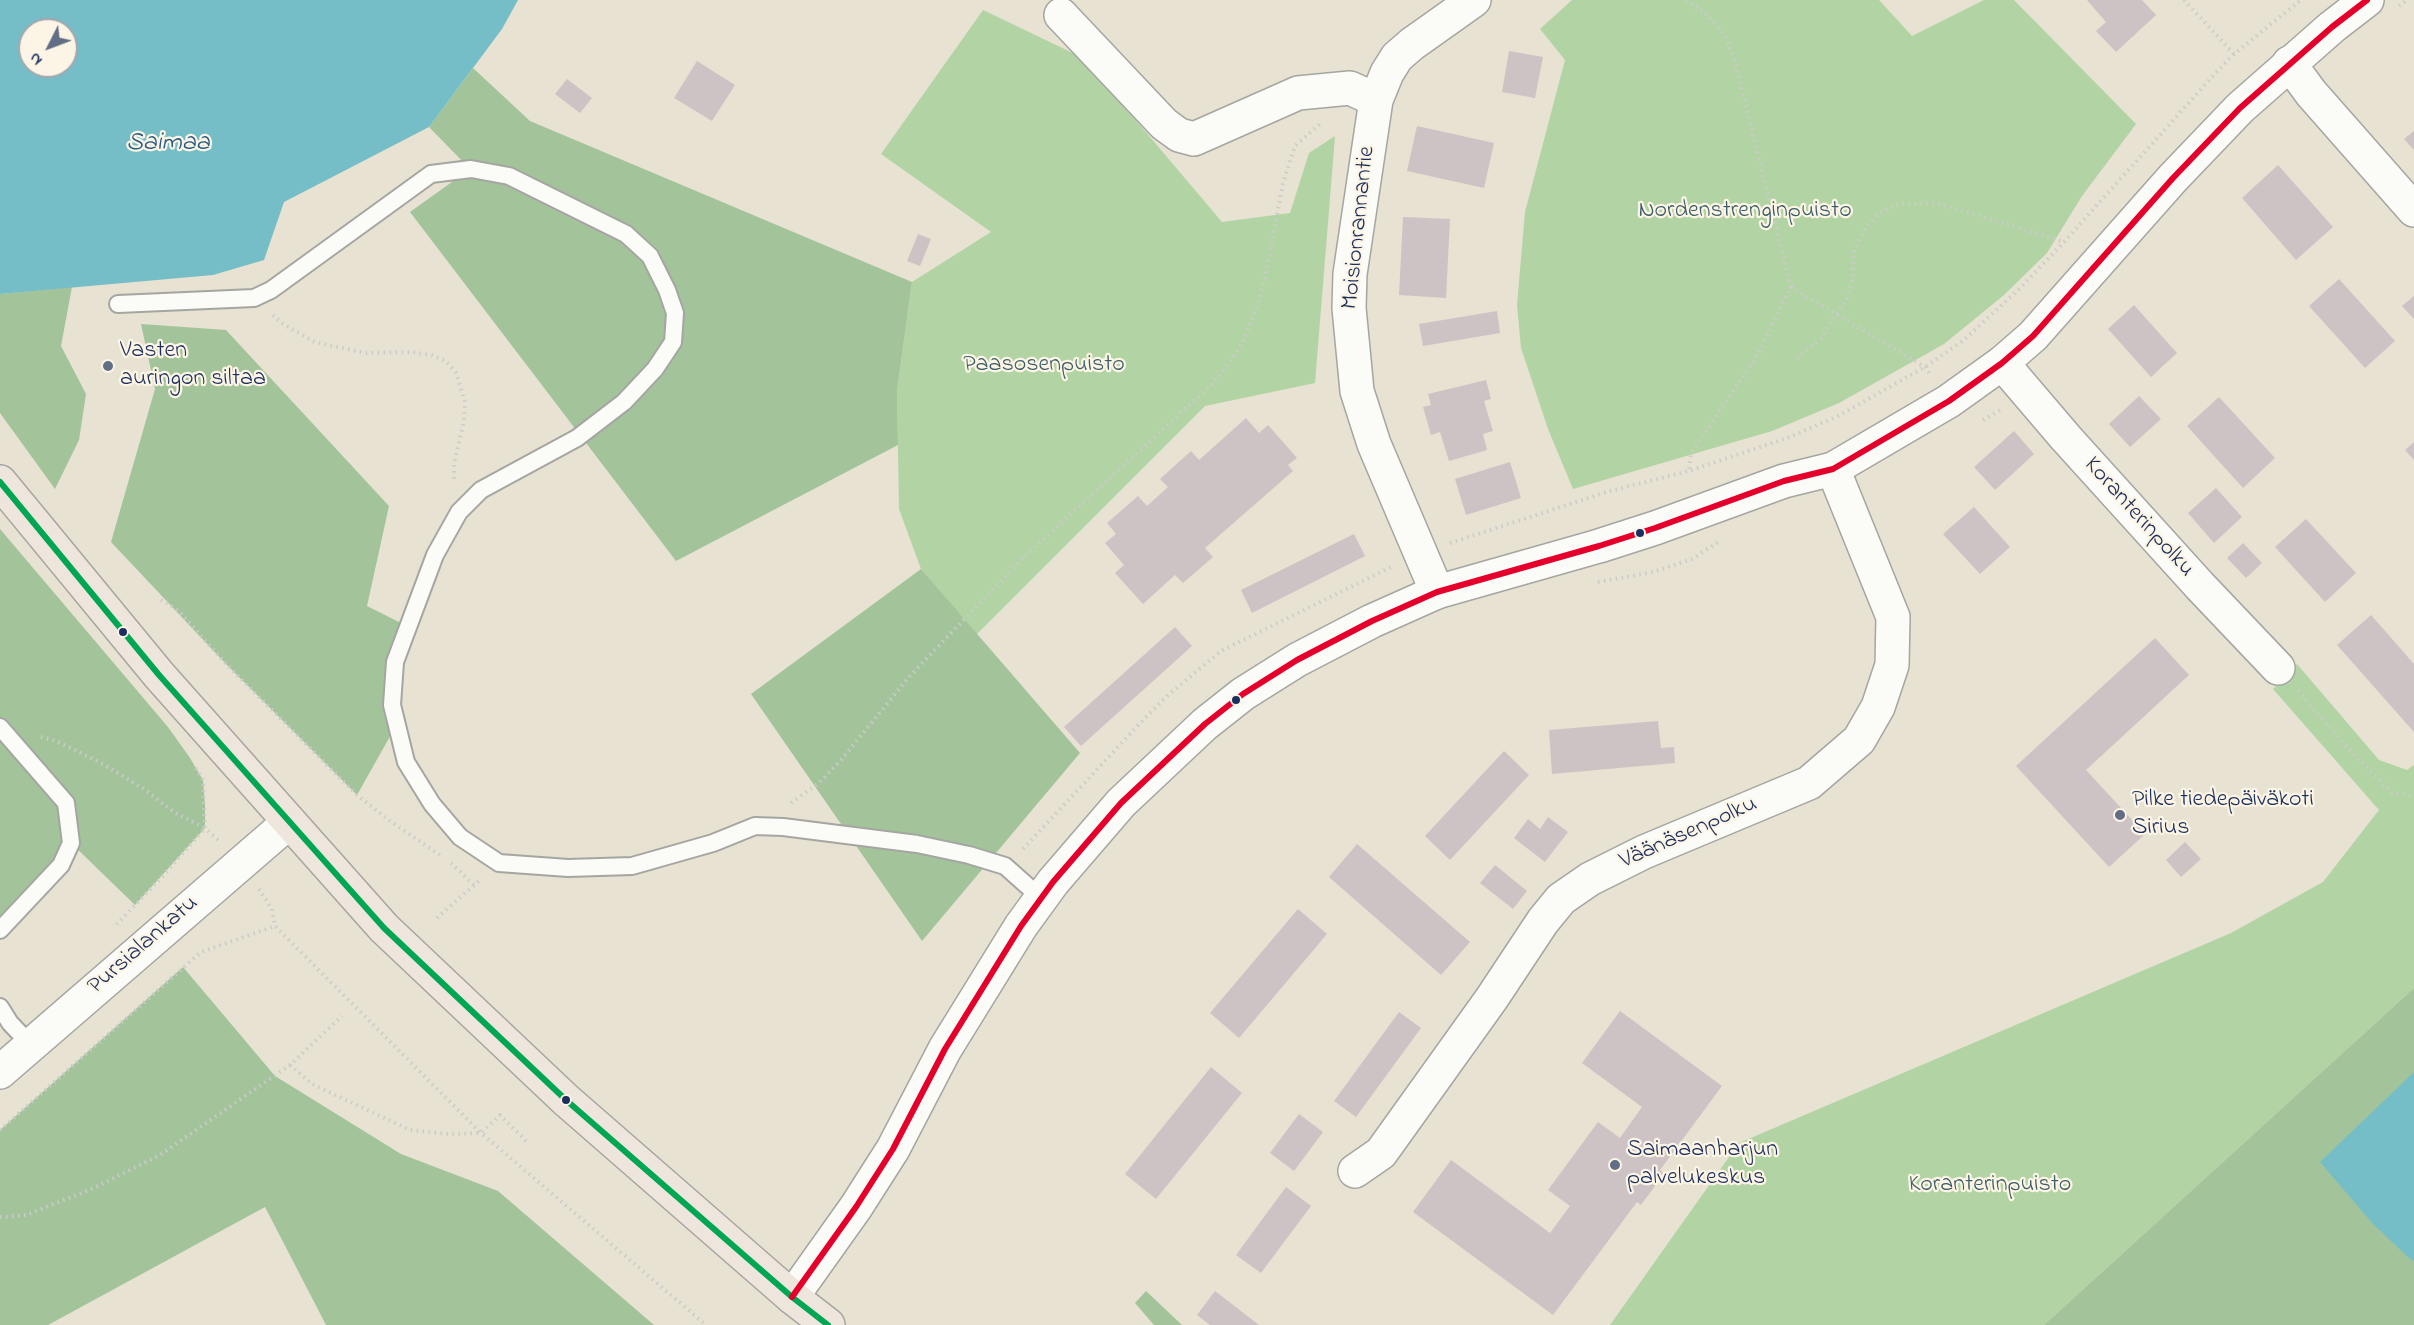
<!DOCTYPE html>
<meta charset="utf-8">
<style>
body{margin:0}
#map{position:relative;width:2414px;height:1325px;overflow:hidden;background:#e7e2d1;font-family:"Indie Flower",sans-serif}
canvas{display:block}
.north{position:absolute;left:18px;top:18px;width:60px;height:60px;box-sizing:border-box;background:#fcf5e5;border:2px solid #a2a6af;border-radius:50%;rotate:228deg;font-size:16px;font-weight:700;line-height:24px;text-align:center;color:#1b2f5e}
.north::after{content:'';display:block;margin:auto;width:21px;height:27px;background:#626e86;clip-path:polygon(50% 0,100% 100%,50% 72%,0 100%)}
</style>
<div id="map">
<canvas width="2414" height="1325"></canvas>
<div class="north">N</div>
</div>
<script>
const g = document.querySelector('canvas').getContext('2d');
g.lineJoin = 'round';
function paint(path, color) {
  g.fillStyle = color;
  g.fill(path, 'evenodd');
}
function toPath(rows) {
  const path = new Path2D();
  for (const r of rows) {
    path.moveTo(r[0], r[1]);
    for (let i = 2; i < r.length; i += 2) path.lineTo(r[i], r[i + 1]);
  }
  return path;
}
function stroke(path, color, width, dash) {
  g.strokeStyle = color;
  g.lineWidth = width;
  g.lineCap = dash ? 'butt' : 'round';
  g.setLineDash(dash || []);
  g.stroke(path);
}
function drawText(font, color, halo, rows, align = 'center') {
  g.font = font + ' "Indie Flower",sans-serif';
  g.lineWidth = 4.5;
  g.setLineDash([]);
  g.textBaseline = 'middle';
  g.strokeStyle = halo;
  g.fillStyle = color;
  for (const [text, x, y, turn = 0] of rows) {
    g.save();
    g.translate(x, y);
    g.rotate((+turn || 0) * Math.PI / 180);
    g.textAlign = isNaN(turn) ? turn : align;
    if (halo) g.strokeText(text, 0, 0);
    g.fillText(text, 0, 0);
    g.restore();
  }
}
paint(toPath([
 [1572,0,1879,0,1912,36,1984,0,2014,0,2136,124,2082,196,2047,253,2004,295,1944,344,1839,403,1772,431,1573,489,1548,429,1521,348,1517,305,1525,212,1565,60,1540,29],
 [983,10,1077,55,1139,124,1222,222,1290,213,1309,153,1335,136,1315,383,1205,406,976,635,921,569,899,509,897,391,912,282,991,232,881,154],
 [2297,664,2379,760,2407,770,2414,765,2414,988,2044,1325,1610,1325,1739,1143,2231,933,2323,882,2379,810,2273,689]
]), '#b2d4a4');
paint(toPath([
 [473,68,530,121,912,282,897,391,898,445,676,561,410,212,470,169,429,127],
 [72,287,61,346,86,394,79,440,55,489,0,413,0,294],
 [141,324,226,330,389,506,367,606,409,627,395,662,397,724,357,795,225,663,111,542,155,389],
 [0,529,168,727,190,758,203,780,205,805,205,828,135,905,71,843,0,930],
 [921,569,1080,753,922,941,751,694],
 [183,967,275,1076,401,1154,498,1191,654,1325,326,1325,265,1207,48,1325,0,1325,0,1130],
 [2414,988,2414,1325,2044,1325],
 [1146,1291,1182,1325,1154,1325,1135,1303]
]), '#a3c49b');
paint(toPath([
 [0,0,518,0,502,29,429,127,284,202,264,260,213,275,0,294],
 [30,30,66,30,66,66,30,66],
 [2414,1072,2414,1261,2409,1258,2372,1223,2320,1162]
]), '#75bec7');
paint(toPath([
 [2087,0,2142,0,2156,15,2116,52,2096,31,2106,22],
 [1509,51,1543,57,1535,98,1502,92],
 [697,61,735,85,712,121,674,98],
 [567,79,592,98,580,113,555,94],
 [1417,126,1494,143,1484,188,1407,171],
 [2414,131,2414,150,2404,139],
 [2278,165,2333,227,2296,260,2242,198],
 [1403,217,1450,219,1446,298,1399,295],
 [918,234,931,239,920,266,907,261],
 [2339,279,2395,341,2365,368,2309,306],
 [2414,296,2414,319,2402,306],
 [2134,305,2177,353,2151,377,2108,329],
 [1497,311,1500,333,1423,346,1419,324],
 [1486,380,1491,399,1484,401,1493,431,1483,434,1487,450,1449,461,1440,432,1431,435,1423,407,1431,405,1428,394],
 [2139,396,2161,419,2130,447,2109,424],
 [2219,397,2275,458,2243,488,2187,426],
 [1246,418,1259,433,1268,425,1297,458,1288,465,1293,471,1205,548,1213,557,1183,583,1175,575,1143,604,1115,573,1124,565,1105,543,1116,534,1107,523,1138,496,1147,506,1168,487,1160,479,1191,451,1199,460],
 [2014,431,2034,454,1995,490,1974,467],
 [2414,442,2414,460,2405,450],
 [1510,462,1521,498,1466,515,1455,479],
 [2216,488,2242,517,2214,543,2188,513],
 [1974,507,2010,547,1980,574,1943,534],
 [2306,519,2356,573,2325,602,2275,547],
 [1354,534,1365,556,1252,613,1241,590],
 [2243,543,2262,563,2246,578,2227,558],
 [2371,615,2414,664,2414,732,2337,645],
 [1175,627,1192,646,1081,746,1064,727],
 [2155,638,2189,675,2086,770,2145,834,2109,867,2016,766],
 [1658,721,1661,748,1674,747,1675,763,1552,774,1549,730],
 [1504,751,1529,775,1450,860,1425,836],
 [1548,817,1568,832,1545,862,1514,838,1528,819,1540,829],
 [2185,842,2201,859,2181,877,2166,860],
 [1357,844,1470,942,1441,975,1329,877],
 [1495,865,1527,891,1513,909,1480,883],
 [1298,909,1327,934,1239,1038,1210,1013],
 [1620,1011,1722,1086,1660,1170,1664,1174,1641,1205,1637,1202,1553,1315,1413,1212,1451,1160,1550,1233,1570,1206,1548,1190,1598,1122,1620,1138,1642,1107,1582,1063],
 [1399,1012,1421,1028,1356,1117,1334,1101],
 [1211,1067,1242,1093,1156,1199,1125,1174],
 [1299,1114,1323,1132,1294,1171,1270,1153],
 [1286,1187,1311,1206,1261,1273,1236,1255],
 [1215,1291,1259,1325,1210,1325,1197,1315]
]), '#cec3c4');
const service = toPath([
 [118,304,254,298,271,290,431,174,471,169,509,176,626,234,650,256,667,290,675,313,673,342,655,369,624,402,577,438,481,490,459,512,435,555,395,662,392,705,406,762,432,804,460,837,499,863,568,868,632,866,713,843,755,826,783,827,917,844,969,855,1005,866,1041,898],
 [0,727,66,803,71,843,61,865,0,930],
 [0,1007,10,1023,31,1045]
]);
const minor = toPath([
 [1061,15,1164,124,1179,135,1194,139,1298,93,1350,88,1376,100],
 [2289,63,2311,93,2414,210],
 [2002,363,2066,438,2200,586,2278,668],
 [1437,592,1374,444,1357,391,1349,308,1350,274,1376,100,1387,73,1397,57,1412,44,1474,0],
 [1355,1171,1381,1153,1492,998,1543,921,1561,899,1590,879,1644,852,1809,783,1859,740,1878,707,1892,665,1893,617,1833,469]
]);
const tertiary = toPath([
 [0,1072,289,822],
 [792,1297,856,1207,893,1149,945,1049,1021,926,1053,882,1121,803,1205,724,1243,694,1297,660,1372,621,1437,592,1599,546,1655,528,1784,481,1833,469,1949,401,2002,363,2033,336,2173,178,2240,108,2332,27,2367,0]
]);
const primary = toPath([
 [0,482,159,675,384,928,566,1100,792,1297,828,1325]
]);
stroke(service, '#a5a5a1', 20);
stroke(minor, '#a5a5a1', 36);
stroke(tertiary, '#a5a5a1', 36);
stroke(primary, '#a5a5a1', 36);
stroke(toPath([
 [1686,0,1706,14,1725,36,1734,58,1791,287,1758,355,1691,453,1689,471],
 [2184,0,2234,54],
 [2399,6,2407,0],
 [1791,287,1925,367,1931,376],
 [273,315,283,324,315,342,365,353,412,352,431,355,446,361,456,373,465,402,464,421,454,463,454,482],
 [1797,358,1821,338,1837,314,1847,298,1853,277,1854,250,1868,225,1877,215,1890,207,1903,204,1938,203,2064,242],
 [1983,420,2000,410],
 [1450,543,1610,491,1689,471,1790,437,1838,416,1925,367,1964,340,2019,289,2064,242,2212,77,2234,54,2301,0],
 [1598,582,1653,572,1692,559,1720,541],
 [161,600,178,610,225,663,357,795,390,821,443,857],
 [2298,691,2354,755,2392,793,2414,796],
 [41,737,56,741,103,764,144,789,175,813,205,828,163,876,114,927],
 [196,768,203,780,205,828,218,840],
 [791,803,820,782,841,760,908,678,1023,558,1212,384,1227,366,1244,340,1257,306,1265,278,1283,183,1295,146,1320,124],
 [1023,849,1144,719,1166,697,1221,651,1393,566],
 [451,863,474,885],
 [259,889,272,909,275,926,481,1133,706,1325],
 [437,918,481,879],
 [290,1065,312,1084,410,1130,448,1134,481,1133,500,1115,528,1143],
 [0,1130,201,952,275,926],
 [0,1217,26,1215,94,1188,160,1155,290,1065,342,1016]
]), '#cbcbca', 4, [1.5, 4.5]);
stroke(service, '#fbfbf8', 16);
stroke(minor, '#fbfbf8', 33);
stroke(tertiary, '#fbfbf8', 33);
stroke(primary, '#eee5dd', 33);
stroke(toPath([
 [0,482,159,675,384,928,566,1100,792,1297,828,1325]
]), '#00a651', 6);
stroke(toPath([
 [792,1297,856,1207,893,1149,945,1049,1021,926,1053,882,1121,803,1205,724,1243,694,1297,660,1372,621,1437,592,1599,546,1655,528,1784,481,1833,469,1949,401,2002,363,2033,336,2173,178,2240,108,2332,27,2367,0]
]), '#e4002b', 6);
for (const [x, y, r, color] of [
 [108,366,6,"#626e86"],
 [1640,533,5,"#1b2f5e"],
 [123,632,5,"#1b2f5e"],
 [1236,700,5,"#1b2f5e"],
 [2120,815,6,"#626e86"],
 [566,1100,5,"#1b2f5e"],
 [1615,1165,6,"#626e86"]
]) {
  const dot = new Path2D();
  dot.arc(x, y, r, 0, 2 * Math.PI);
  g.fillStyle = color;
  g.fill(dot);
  stroke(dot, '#fcf5e5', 2);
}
drawText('24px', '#3b5d68', '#fcf5e5', [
 ["Nordenstrenginpuisto",1745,212],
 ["Paasosenpuisto",1044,366],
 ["Koranterinpuisto",1990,1186]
]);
drawText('24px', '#1b2f5e', '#fcf5e5', [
 ["Moisionrannantie",1360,228,-84],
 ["Koranterinpolku",2138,518,48],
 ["Väänäsenpolku",1689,834,-24],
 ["Pursialankatu",144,946,-41]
]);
drawText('24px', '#1b2f5e', '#fcf5e5', [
 ["Vasten",120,352],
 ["auringon siltaa",120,380],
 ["Pilke tiedepäiväkoti",2132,801],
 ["Sirius",2132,829],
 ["Saimaanharjun",1627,1151],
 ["palvelukeskus",1627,1179]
], 'left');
drawText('italic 26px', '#295b81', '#fcf5e5', [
 ["Saimaa",168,145]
]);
</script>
